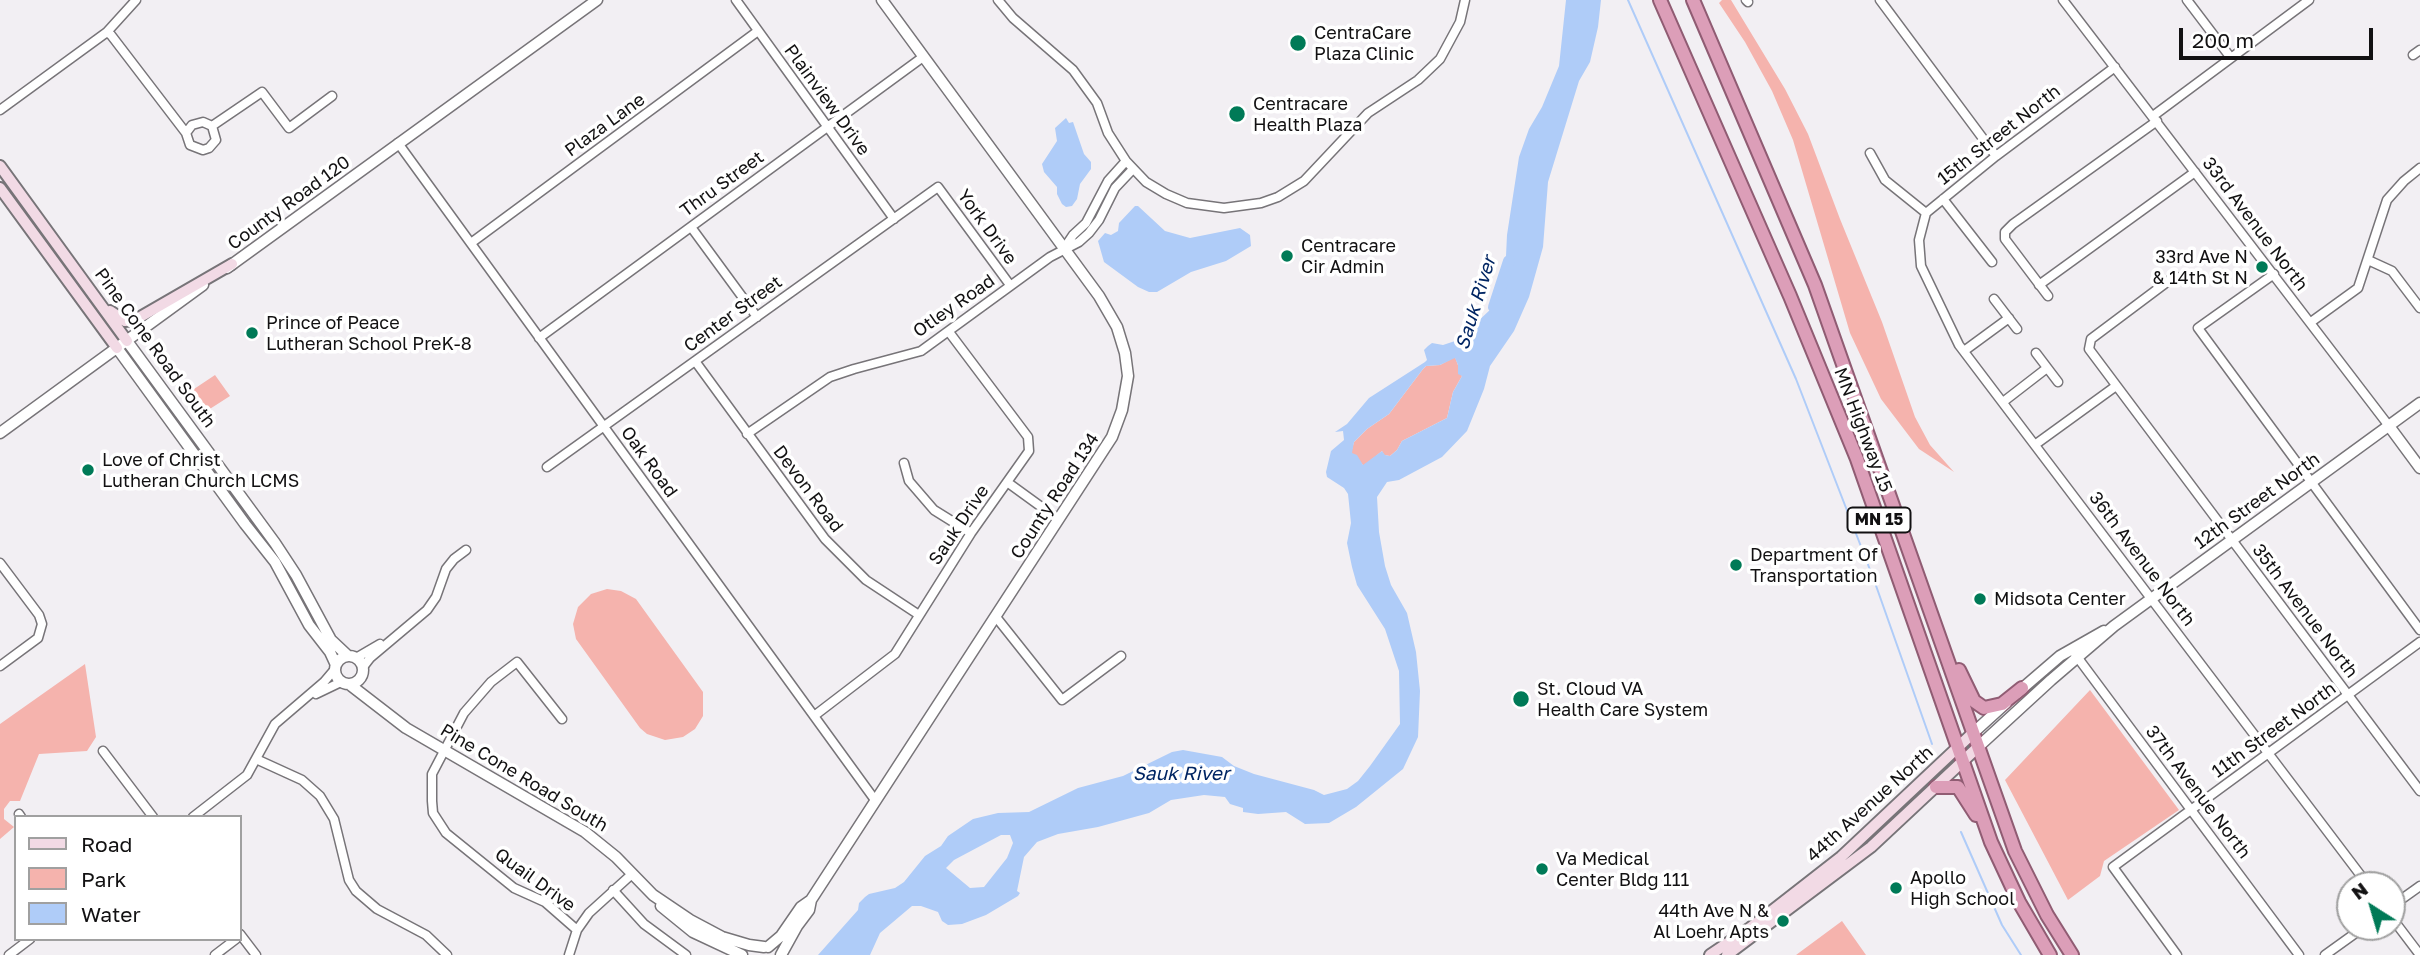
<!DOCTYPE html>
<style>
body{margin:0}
#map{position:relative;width:2420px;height:955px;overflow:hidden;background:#f2eff3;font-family:"Golos Text",sans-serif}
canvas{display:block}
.legend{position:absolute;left:14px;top:815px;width:228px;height:126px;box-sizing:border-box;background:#fff;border:2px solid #a0a0a0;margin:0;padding:9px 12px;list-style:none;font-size:21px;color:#121112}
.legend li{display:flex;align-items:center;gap:14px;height:35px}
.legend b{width:35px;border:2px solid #a0a0a0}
.north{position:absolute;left:2336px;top:871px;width:70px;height:70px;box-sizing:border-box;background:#fff;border:2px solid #a0a0a0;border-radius:50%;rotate:323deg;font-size:19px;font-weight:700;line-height:28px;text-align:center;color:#121112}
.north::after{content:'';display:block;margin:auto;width:24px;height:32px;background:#007a57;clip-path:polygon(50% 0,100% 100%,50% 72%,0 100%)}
.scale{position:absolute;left:2179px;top:28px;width:194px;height:32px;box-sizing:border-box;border:4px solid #121112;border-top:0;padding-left:9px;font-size:21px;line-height:24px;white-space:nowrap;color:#121112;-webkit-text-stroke:5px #fff;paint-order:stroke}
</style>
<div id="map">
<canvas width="2420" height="955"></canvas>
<ul class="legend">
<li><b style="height:9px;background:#f2dae5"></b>Road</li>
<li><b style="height:19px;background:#f5b3ad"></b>Park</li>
<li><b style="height:19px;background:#afccf8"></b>Water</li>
</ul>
<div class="north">N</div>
<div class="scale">200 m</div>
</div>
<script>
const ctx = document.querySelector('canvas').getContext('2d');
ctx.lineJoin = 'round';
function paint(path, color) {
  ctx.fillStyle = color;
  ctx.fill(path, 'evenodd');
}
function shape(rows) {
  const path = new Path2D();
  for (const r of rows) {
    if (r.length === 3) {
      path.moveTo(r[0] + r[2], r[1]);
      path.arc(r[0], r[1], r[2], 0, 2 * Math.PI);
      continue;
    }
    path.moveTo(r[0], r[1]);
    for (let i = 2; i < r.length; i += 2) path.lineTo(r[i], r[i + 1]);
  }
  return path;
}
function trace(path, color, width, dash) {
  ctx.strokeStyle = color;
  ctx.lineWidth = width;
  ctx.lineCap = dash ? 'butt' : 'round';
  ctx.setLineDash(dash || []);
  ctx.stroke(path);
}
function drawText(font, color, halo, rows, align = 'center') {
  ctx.font = font + ' "Golos Text",sans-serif';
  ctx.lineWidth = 7;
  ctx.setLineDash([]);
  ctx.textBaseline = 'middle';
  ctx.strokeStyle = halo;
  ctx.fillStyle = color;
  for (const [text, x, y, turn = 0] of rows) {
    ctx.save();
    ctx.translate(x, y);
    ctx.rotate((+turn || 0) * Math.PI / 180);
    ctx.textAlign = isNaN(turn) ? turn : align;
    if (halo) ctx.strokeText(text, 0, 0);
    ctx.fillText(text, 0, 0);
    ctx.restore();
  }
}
const green = shape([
 [1722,0,1731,0,1785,89,1808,134,1840,219,1882,322,1915,417,1930,445,1954,472,1919,449,1881,399,1850,333,1793,140,1772,91,1745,42,1719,3],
 [1455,357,1462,376,1453,392,1447,418,1402,441,1397,450,1390,456,1384,455,1382,451,1364,466,1351,453,1354,442,1367,429,1389,414,1423,369,1426,366,1440,365],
 [215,375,230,396,202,414,188,393],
 [607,589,621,591,636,599,703,692,703,716,695,729,683,737,665,740,647,734,640,728,576,639,573,624,578,607,591,594],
 [85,664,96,737,87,751,39,754,20,801,10,801,4,809,4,819,14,827,0,839,0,724],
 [2090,690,2179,810,2104,861,2100,876,2068,900,2005,780],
 [1842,921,1866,955,1796,955]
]);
const water = shape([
 [1566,0,1601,0,1598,27,1590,62,1579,81,1548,182,1543,247,1529,297,1514,331,1490,366,1484,389,1467,431,1442,457,1399,480,1387,482,1377,497,1379,532,1385,566,1391,585,1407,613,1416,652,1420,691,1418,737,1403,769,1356,807,1329,823,1305,824,1286,812,1258,814,1243,812,1243,808,1230,804,1225,797,1204,795,1171,800,1149,813,1098,827,1058,834,1037,842,1024,857,1017,891,1020,893,1018,896,986,915,962,924,948,925,942,921,938,912,921,906,912,906,880,933,870,955,818,955,858,910,859,903,865,897,869,894,895,888,904,882,925,856,941,846,948,836,973,819,998,813,1029,812,1078,788,1123,776,1172,752,1183,750,1222,757,1234,766,1254,774,1314,790,1324,795,1347,789,1358,781,1370,766,1400,724,1399,671,1385,629,1357,585,1352,567,1347,543,1351,523,1348,494,1344,488,1327,477,1326,472,1331,451,1344,440,1343,431,1335,432,1347,424,1369,398,1425,362,1427,360,1424,350,1428,346,1432,343,1443,345,1458,340,1492,308,1505,277,1507,235,1519,157,1529,129,1542,107,1559,66],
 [1455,358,1458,365,1458,374,1462,376,1453,392,1447,418,1402,441,1397,450,1390,456,1385,455,1382,451,1363,465,1357,455,1352,453,1354,442,1367,429,1389,414,1423,369,1426,366,1440,365],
 [1001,835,1010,835,1013,843,1007,858,984,887,970,888,946,868,954,860],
 [1066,118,1069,123,1073,122,1084,154,1091,162,1091,169,1080,184,1077,199,1072,206,1066,207,1062,204,1057,194,1057,187,1044,172,1042,164,1057,141,1055,128],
 [1135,206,1138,206,1165,231,1190,238,1240,228,1250,235,1251,246,1226,261,1191,272,1157,292,1149,292,1138,287,1104,262,1098,241,1105,233,1111,235,1118,231,1119,223]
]);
const stream = shape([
 [1628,0,1796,379,1874,580,1932,744],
 [1961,832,2002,925,2021,955]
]);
const river = shape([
 [1494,307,1509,261]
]);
const minor = shape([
 [736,0,894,219],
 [998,0,1013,18,1073,70,1097,103,1108,133,1126,161,1146,182,1166,194,1187,203,1224,208,1261,203,1278,197,1304,181,1368,113,1418,80,1440,59,1460,22,1465,0],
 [1746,0,1748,2],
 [1880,0,1996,156],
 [2063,0,2389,426],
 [2187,0,2231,58],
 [107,32,111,35,186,133,190,145,203,150,209,148,216,140,212,126,203,122,192,125,186,133],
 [2413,55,2420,50],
 [2115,67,1996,156,1926,213,1919,240,1921,266,1959,345,2368,885],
 [0,110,107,32,136,0],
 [2153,116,2309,0],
 [212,126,262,92,289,128,332,96],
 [398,143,875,800],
 [1870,153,1885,180,1926,213],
 [1943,199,1992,262],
 [691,227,757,317],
 [471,243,758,31],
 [1065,247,1073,235,1086,223,1108,181,1126,161],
 [2368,260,2392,271,2420,308],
 [2274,274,2198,328,2420,630],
 [2175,276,2091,339,2089,349,2420,791],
 [2039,285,2195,172],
 [2048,296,2005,239,2005,232,2013,224,2157,121],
 [1994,299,2017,329],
 [2311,322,2358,288,2387,200,2404,181,2420,168],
 [539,338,923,57],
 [1964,351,2009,318],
 [2036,353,2058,382],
 [695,361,825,539,866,580,919,615],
 [2003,402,2047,368],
 [747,434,830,377,854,369,921,351,1050,257,1079,242,1089,233,1099,220,1115,188,1133,169],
 [2036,444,2116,386],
 [904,463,909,481,934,510,971,533],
 [547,467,938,187,1010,285],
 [1007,482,1058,519],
 [0,563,39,615,42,624,38,638,0,666],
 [996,617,1062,700,1121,656],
 [2075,654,2299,955],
 [356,658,380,644],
 [363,667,370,658,427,610,436,597,446,569,454,559,466,550],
 [316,694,341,682],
 [814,716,895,654,971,533,1029,451,1028,437,949,332],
 [562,719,517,662,491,682,464,713,432,774,432,801,433,813,446,833,514,888,545,902,577,930],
 [103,751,153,817],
 [256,759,302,780,320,796,334,819,349,880,356,891,377,909,426,935,447,955],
 [19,814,21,817],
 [193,817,247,775,275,724,324,682,335,669],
 [613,890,644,924,686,955],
 [2392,906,2420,886],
 [2392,918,2420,955],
 [240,934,256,955],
 [9,955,30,939],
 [215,955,236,939],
 [569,955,577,930,589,913,632,874],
 [2177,955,2113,867,2420,642],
 [2325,955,2364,927]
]);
const tertiary = shape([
 [227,268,597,0],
 [127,341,275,543,296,575,331,640,348,656],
 [117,348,245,524,275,562,309,625,330,652,336,665],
 [2389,426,2420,468],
 [0,433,203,285],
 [349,670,14],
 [349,684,406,728,585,832,616,857,653,895,690,920,722,937,749,945,764,947],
 [2017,693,2060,656,2104,631],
 [1973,733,2006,703],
 [1978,747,2051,680,2114,626,2420,403],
 [661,906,693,932,742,955],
 [768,947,781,936,801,907,811,900,1112,437,1122,410,1128,376,1125,353,1117,327,1099,296,882,0],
 [781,955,797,926,809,910,811,900]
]);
const secondary = shape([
 [0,166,127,341],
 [0,188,117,348],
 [110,311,125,321,135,320,232,264],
 [1710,955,1750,928,1841,857,1973,733],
 [1727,955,1871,847,1978,747]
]);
const trunk = shape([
 [1660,0,1790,296,1857,459,1991,842,2019,902,2050,955],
 [1693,0,1815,285,2015,851,2047,915,2072,955],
 [1959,670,1974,701,1984,708,2002,704,2022,688],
 [1936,787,1958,787,1976,815]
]);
const markers = [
 [1298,43,9,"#007a57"],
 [1237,114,9,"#007a57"],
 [1287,256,7,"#007a57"],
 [2262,267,7,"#007a57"],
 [252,333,7,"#007a57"],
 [88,470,7,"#007a57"],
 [1736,565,7,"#007a57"],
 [1980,599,7,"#007a57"],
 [1521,699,9,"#007a57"],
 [1542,869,7,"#007a57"],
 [1896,888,7,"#007a57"],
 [1783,921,7,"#007a57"]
];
const shields = [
 [1879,520,63]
];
const shieldNames = [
 ["MN 15",1879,520]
];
const poiNames = [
 ["CentraCare",1314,33],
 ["Plaza Clinic",1314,54],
 ["Centracare",1253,104],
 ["Health Plaza",1253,125],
 ["Centracare",1301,246],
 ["Cir Admin",1301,267],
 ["33rd Ave N",2248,257,"right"],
 ["& 14th St N",2248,278,"right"],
 ["Prince of Peace",266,323],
 ["Lutheran School PreK-8",266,344],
 ["Love of Christ",102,460],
 ["Lutheran Church LCMS",102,481],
 ["Department Of",1750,555],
 ["Transportation",1750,576],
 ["Midsota Center",1994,599],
 ["St. Cloud VA",1537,689],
 ["Health Care System",1537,710],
 ["Va Medical",1556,859],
 ["Center Bldg 111",1556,880],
 ["Apollo",1910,878],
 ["High School",1910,899],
 ["44th Ave N &",1769,911,"right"],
 ["Al Loehr Apts",1769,932,"right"]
];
const streetNames = [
 ["Plainview Drive",827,100,54],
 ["Plaza Lane",605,125,-36],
 ["15th Street North",1999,135,-38],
 ["Thru Street",722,184,-36],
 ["County Road 120",289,203,-36],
 ["33rd Avenue North",2255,224,53],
 ["York Drive",987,227,54],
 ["Otley Road",954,306,-35],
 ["Center Street",733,314,-36],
 ["Pine Cone Road South",155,348,54],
 ["MN Highway 15",1863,430,69],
 ["Oak Road",649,462,54],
 ["Devon Road",808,489,53],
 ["County Road 134",1055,496,-57],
 ["12th Street North",2257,501,-36],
 ["Sauk Drive",959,525,-56],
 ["36th Avenue North",2142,559,53],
 ["35th Avenue North",2305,611,53],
 ["11th Street North",2274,730,-36],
 ["Pine Cone Road South",524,778,31],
 ["37th Avenue North",2198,792,53],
 ["44th Avenue North",1870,804,-42],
 ["Quail Drive",535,880,36]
];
const waterNames = [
 ["Sauk River",1476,303,-73],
 ["Sauk River",1181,774]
];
paint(green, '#f5b3ad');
paint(water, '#afccf8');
trace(stream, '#afccf8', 2);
trace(river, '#afccf8', 12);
trace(minor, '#777478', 11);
trace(tertiary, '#777478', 13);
trace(secondary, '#777478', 14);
trace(trunk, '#905c73', 16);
trace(minor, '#fff', 8);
trace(tertiary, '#fff', 10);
trace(secondary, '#f2dae5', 10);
trace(trunk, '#dc9eb8', 12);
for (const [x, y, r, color] of markers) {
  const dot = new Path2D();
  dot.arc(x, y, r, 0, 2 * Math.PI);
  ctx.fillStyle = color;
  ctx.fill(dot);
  trace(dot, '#fff', 2.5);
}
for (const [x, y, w] of shields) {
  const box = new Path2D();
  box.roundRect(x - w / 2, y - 12.5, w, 25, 5);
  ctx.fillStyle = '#fff';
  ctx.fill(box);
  trace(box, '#121112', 2);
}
drawText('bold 16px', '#121112', null, shieldNames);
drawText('18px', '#121112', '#fff', poiNames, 'left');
drawText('18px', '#121112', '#fff', streetNames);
drawText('italic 19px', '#002563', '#fff', waterNames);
</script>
